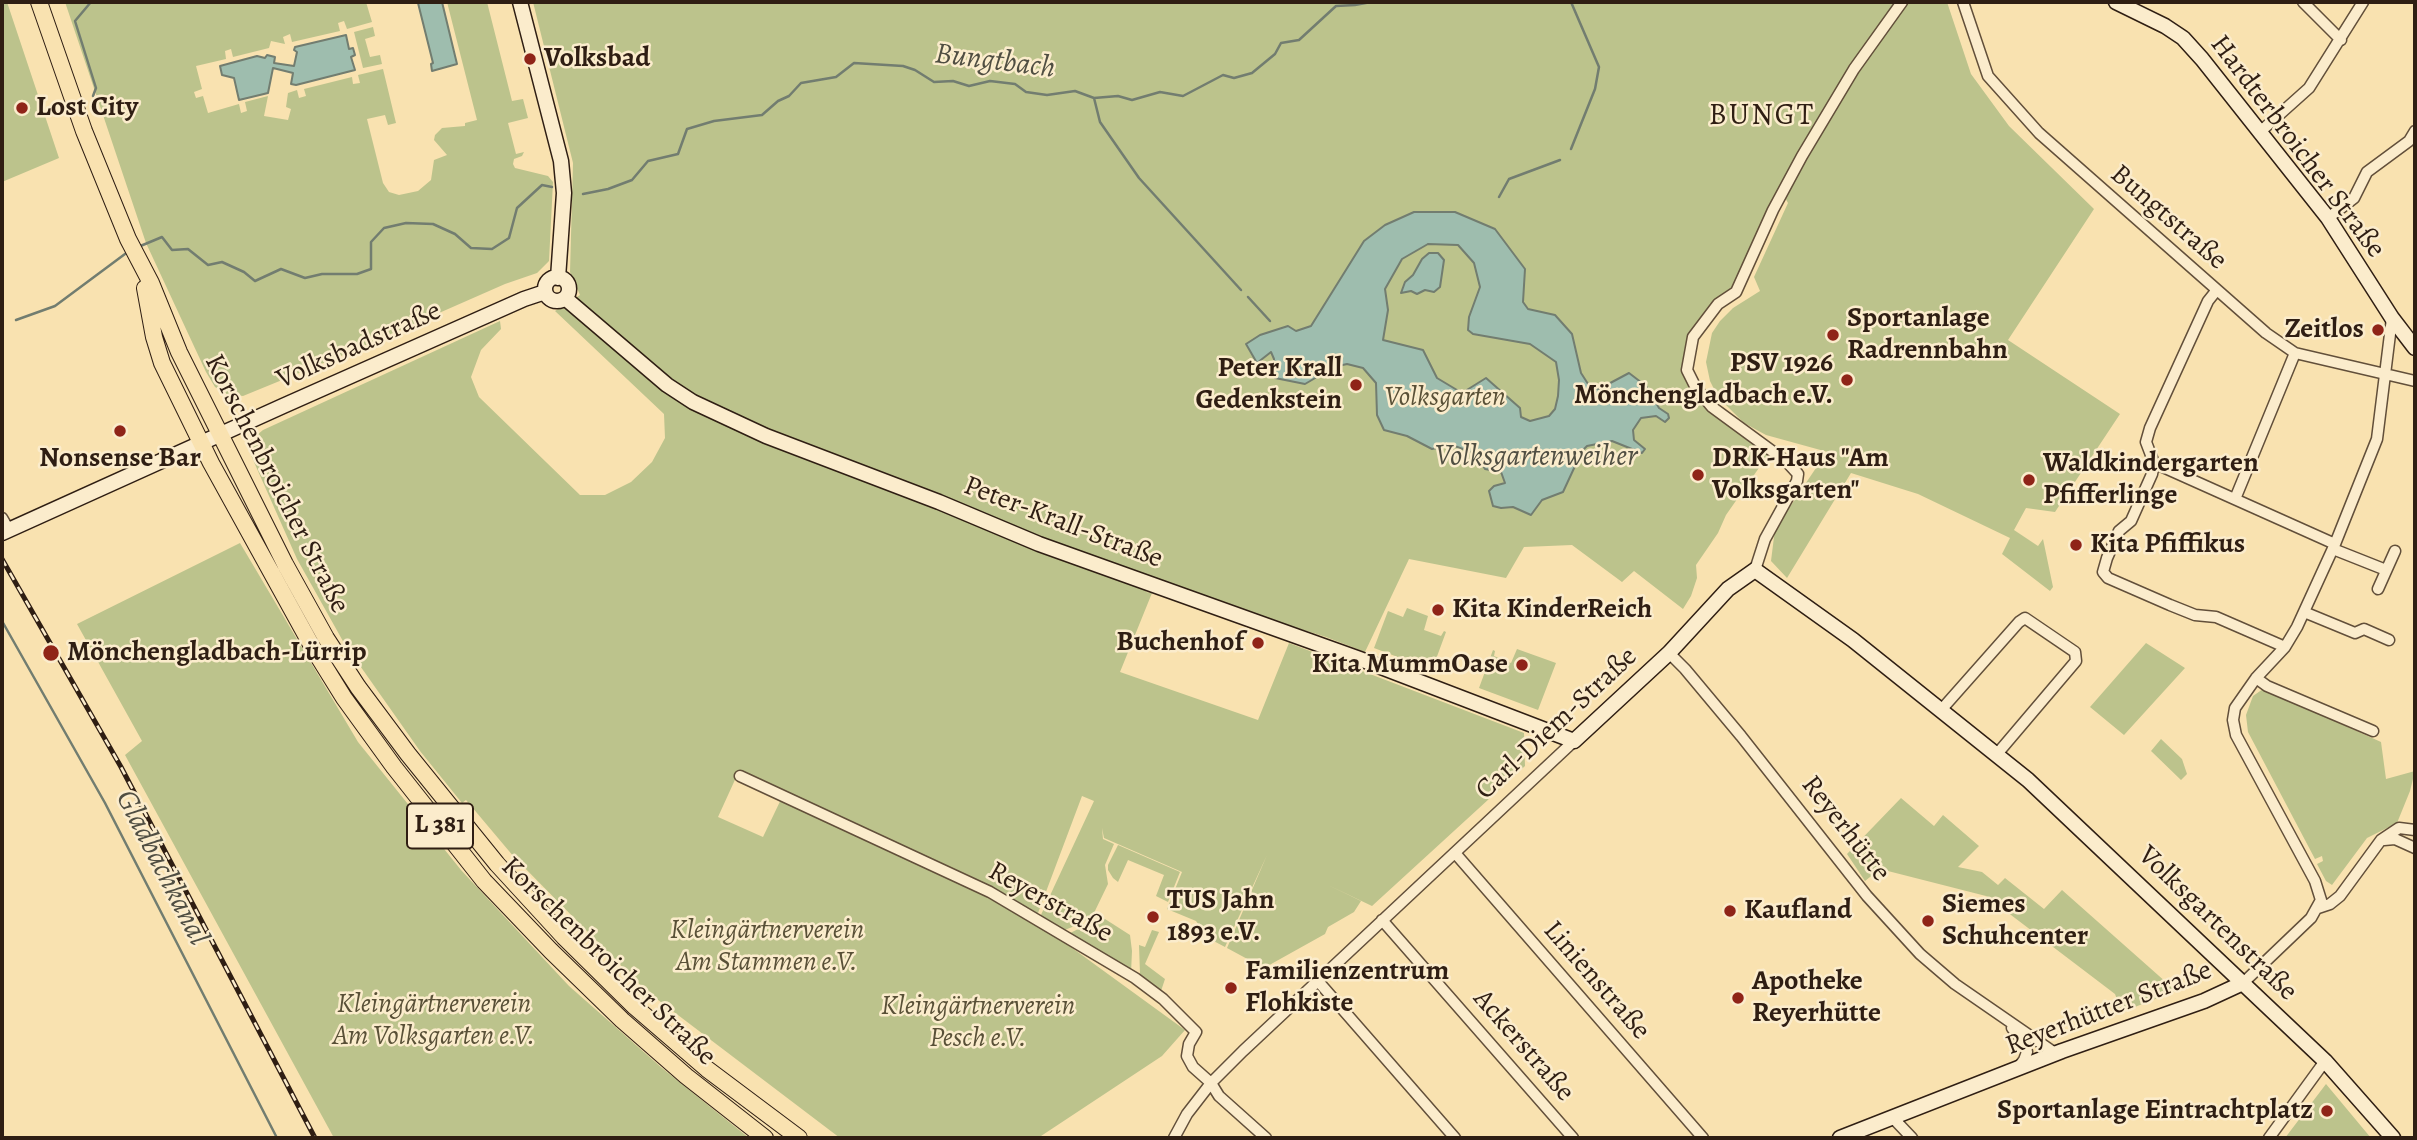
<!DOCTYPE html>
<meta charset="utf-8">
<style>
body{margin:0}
#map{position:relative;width:2417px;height:1140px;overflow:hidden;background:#f9e2b0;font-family:Alegreya,serif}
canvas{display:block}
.frame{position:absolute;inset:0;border:4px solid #2f1e13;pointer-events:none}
</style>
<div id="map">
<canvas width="2417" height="1140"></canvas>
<div class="frame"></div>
</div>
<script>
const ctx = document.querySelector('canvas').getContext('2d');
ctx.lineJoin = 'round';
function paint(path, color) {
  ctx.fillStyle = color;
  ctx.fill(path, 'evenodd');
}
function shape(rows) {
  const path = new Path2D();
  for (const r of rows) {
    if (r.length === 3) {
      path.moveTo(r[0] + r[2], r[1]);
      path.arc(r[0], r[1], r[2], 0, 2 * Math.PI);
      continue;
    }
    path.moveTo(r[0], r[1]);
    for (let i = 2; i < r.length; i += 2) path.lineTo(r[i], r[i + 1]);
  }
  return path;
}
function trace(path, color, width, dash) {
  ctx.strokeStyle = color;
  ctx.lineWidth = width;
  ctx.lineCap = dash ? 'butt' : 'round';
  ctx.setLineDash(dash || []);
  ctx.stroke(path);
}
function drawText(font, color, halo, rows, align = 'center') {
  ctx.font = font + ' Alegreya,serif';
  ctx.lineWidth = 5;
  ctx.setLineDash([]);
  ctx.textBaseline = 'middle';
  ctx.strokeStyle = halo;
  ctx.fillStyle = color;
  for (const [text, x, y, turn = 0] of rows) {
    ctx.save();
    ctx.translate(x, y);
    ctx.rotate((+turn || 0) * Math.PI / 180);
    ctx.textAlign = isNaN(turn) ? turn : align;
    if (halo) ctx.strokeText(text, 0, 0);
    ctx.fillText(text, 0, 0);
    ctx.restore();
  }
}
const green = shape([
 [2,2,7,2,59,158,2,182],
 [65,2,366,2,372,22,347,29,344,21,338,23,340,31,292,42,290,34,283,37,285,44,271,41,269,48,233,57,231,49,225,51,226,59,196,66,202,89,194,92,196,98,203,96,208,113,239,104,241,113,247,111,245,102,268,96,264,116,288,120,291,109,286,107,288,93,297,90,299,98,306,96,304,89,352,77,353,84,360,83,358,75,383,69,396,123,388,125,385,115,367,119,383,183,389,192,399,195,418,191,431,180,434,160,447,155,434,140,435,135,442,128,465,126,465,123,477,120,447,2,487,2,512,101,523,99,528,118,508,123,516,154,524,152,522,156,514,159,513,164,515,168,548,176,553,182,549,261,537,273,505,284,348,353,243,396,227,394,215,387,206,372,146,243],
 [533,2,1947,2,1971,74,2009,126,2094,209,2008,340,2120,414,2055,512,2026,508,2014,530,2038,546,2043,539,2053,587,2050,591,2002,554,2010,538,1918,494,1851,473,1787,578,1771,561,1775,529,1818,465,1835,454,1766,435,1744,423,1718,397,1710,381,1706,362,1712,333,1720,321,1733,308,1760,291,1754,277,1788,203,1783,194,1736,292,1705,319,1687,369,1719,419,1768,455,1726,515,1718,533,1696,565,1697,578,1691,596,1683,609,1634,571,1622,582,1572,545,1524,547,1506,578,1409,559,1365,652,1326,637,1151,583,1146,592,1152,593,1120,672,1258,720,1289,643,1524,733,1525,766,1372,906,1326,884,1361,901,1354,912,1328,927,1325,934,1264,968,1227,948,1267,855,1225,947,1208,938,1196,921,1167,909,1182,872,1104,838,1102,828,1103,839,1114,844,1105,865,1108,884,1093,915,1080,924,1062,931,1040,917,1094,801,1082,796,1035,921,1185,1030,1162,1056,1038,1138,840,1138,645,990,514,857,466,800,462,803,420,751,344,643,297,559,246,444,263,430,500,321,501,329,481,350,471,377,479,397,580,495,605,495,631,482,652,462,665,438,664,414,555,311,580,295,570,272,573,163],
 [739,771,785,791,763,837,718,817],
 [373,27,375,36,365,39,370,57,380,55,382,64,363,68,354,32],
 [240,543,358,742,461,870,569,986,662,1068,749,1138,334,1138,125,755,142,741,77,624],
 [1407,608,1428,616,1424,630,1441,636,1444,631,1446,632,1432,670,1374,648,1388,611,1403,617],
 [2146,643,2185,668,2124,735,2090,707],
 [1517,649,1556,663,1538,710,1479,688,1493,650,1495,651,1494,656,1511,663],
 [2263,689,2381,742,2386,779,2415,771,2410,791,2397,823,2367,838,2332,885,2326,881,2317,864,2323,861,2322,856,2315,859,2248,732,2246,715,2253,696],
 [2161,739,2182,759,2187,774,2181,780,2151,751],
 [1901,798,1934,826,1943,815,1979,846,1958,867,1982,872,1998,885,2005,878,2044,909,2062,890,2176,991,2122,1012,2115,994,1986,896,1880,869,1865,881,1847,854],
 [1118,845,1180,872,1168,902,1156,896,1164,875,1128,860,1118,882,1113,878,1108,870,1108,865],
 [1101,918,1105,919,1130,935,1132,951,1131,973,1068,934],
 [1152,930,1159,932,1145,964,1165,979,1161,991,1140,977,1140,974,1139,945,1145,947],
 [2326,1084,2371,1138,2285,1138]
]);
const water = shape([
 [415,2,442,2,457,64,432,71,431,64,433,63,418,3,415,2],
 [346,35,349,49,353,48,355,55,351,57,355,70,296,85,291,84,293,73,273,68,268,93,239,100,234,78,222,75,220,66,257,56,265,58,267,55,275,57,274,63,294,66,297,52,294,50,295,47,346,35],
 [1414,212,1455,212,1495,229,1525,269,1523,302,1528,309,1555,315,1572,334,1581,373,1590,387,1599,389,1629,373,1646,386,1659,408,1668,414,1669,418,1665,422,1656,416,1641,418,1633,430,1634,440,1645,449,1642,453,1612,441,1587,446,1582,451,1563,492,1542,500,1531,515,1513,507,1501,508,1493,506,1489,491,1494,486,1505,483,1501,472,1485,469,1476,454,1452,445,1432,449,1407,436,1384,430,1377,415,1376,383,1363,368,1347,364,1334,367,1305,384,1275,378,1274,359,1271,352,1257,363,1246,344,1260,335,1288,326,1296,331,1311,326,1364,241,1385,225,1414,212],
 [1428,244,1458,245,1474,263,1480,287,1469,317,1468,330,1473,334,1530,344,1556,362,1559,380,1558,396,1555,409,1549,416,1530,421,1521,417,1520,408,1486,378,1462,393,1437,378,1423,350,1383,340,1388,310,1385,289,1402,259,1428,244],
 [1429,253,1438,253,1444,260,1440,287,1434,292,1425,290,1417,294,1411,291,1401,293,1405,282,1413,275,1422,259,1429,253]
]);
const stream = shape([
 [91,2,75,21,96,88,93,96],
 [1094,98,1100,122,1139,178,1241,290],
 [1571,149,1595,89,1599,67,1571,2],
 [583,194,608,189,632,180,648,161,678,154,687,129,714,121,762,115,778,101,789,96,801,83,836,77,854,63,903,66,915,70,934,82,953,81,969,86,990,81,1015,84,1026,92,1047,95,1075,91,1094,98,1118,96,1132,100,1160,92,1183,96,1223,75,1234,78,1252,73,1275,54,1281,43,1299,40,1336,6,1355,5,1371,2],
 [1499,197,1509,179,1560,160],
 [138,247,162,237,172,250,188,249,208,265,222,262,244,272,255,281,281,269,305,278,322,274,357,274,371,269,371,242,384,228,406,223,433,224,455,234,471,248,492,249,509,238,517,208,542,185,552,187],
 [1248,297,1270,321],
 [16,320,55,306,129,251],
 [2,621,105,803,277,1138]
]);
const street = shape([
 [1963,2,1988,76,2039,133,2266,333,2295,353,2415,381],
 [2303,2,2341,40],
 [2261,131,2309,88,2363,2],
 [2328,218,2354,198,2367,172,2409,141,2415,131],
 [2216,291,2208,301,2150,428,2146,442,2154,463,2152,474,2131,521,2119,531,2107,558,2103,572,2108,578,2170,605,2195,615,2216,617,2285,647],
 [2154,463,2335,544],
 [2235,499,2295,353],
 [2,518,9,530],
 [2333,549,2386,570],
 [1755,570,1765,539,1797,481,1798,474,1787,462,1712,407,1696,388,1687,370,1693,337,1718,304,1736,292,1773,210,1802,156,1854,69,1902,2],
 [2378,589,2395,551],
 [2304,612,2355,633,2364,629,2389,640],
 [1669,653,1685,669,1741,736,1867,896,1920,954,1955,984,2055,1053],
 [2256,678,2267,686,2373,731],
 [1942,709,2019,622,2025,618,2075,652,2076,661,1997,754],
 [740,776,990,892,1135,978,1163,999,1196,1032,1189,1044,1187,1056,1193,1067,1211,1083,1219,1096,1266,1138],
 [2384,840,2395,839,2415,848],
 [1455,853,1703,1138],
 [2318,908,2330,904,2340,896,2381,840,2399,828,2415,830],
 [1382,920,1573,1138],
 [1317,980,1455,1138],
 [2243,983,2311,918,2321,900,2315,881,2236,735,2233,720,2235,708,2256,678,2285,647,2297,627,2335,544,2377,439,2392,318],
 [2012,1028,2025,1043,2027,1052,2024,1060,2017,1069],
 [1893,1118,1912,1138],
 [1174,1138,1187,1114,1211,1083,1243,1051,1574,741],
 [2269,1138,2325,1061]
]);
const secondary = shape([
 [520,2,561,161,564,193,558,278],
 [2116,2,2165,26,2183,38,2202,59,2328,218,2392,318,2415,348],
 [557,289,12],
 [565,298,667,385,693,402,766,436,939,502,1039,544,1360,659,1574,741,1669,653,1728,589,1755,570,1853,640,2028,780,2325,1061,2393,1138],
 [2,533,283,406,524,299,545,292],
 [1840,1138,2062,1051,2204,1001,2243,983]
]);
const primary = shape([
 [39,2,84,131,128,239,151,283,179,352,285,564,326,638,358,687,408,754,497,864,564,937,635,1007,707,1069,799,1138],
 [145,288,154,337,162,363,211,463,313,648,344,698,394,767,484,881,551,951,622,1020,686,1076,765,1138]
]);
const rail = shape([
 [2,559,121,767,315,1138]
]);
const markers = [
 [530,59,7,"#8f2418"],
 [22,108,7,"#8f2418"],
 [2378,330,7,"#8f2418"],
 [1833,335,7,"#8f2418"],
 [1847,380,7,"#8f2418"],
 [1356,385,7,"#8f2418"],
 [120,431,7,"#8f2418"],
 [1698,475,7,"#8f2418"],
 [2029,480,7,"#8f2418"],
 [2076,545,7,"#8f2418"],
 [1438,610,7,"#8f2418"],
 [1258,643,7,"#8f2418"],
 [51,653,9,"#8f2418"],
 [1522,665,7,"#8f2418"],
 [1730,911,7,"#8f2418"],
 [1153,917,7,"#8f2418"],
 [1928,921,7,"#8f2418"],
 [1231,988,7,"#8f2418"],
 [1738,998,7,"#8f2418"],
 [2327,1111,7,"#8f2418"]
];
const shields = [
 [440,826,66]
];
const shieldNames = [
 ["L 381",440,826]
];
const poiNames = [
 ["Volksbad",544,59],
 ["Lost City",36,108],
 ["Sportanlage",1847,319],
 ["Radrennbahn",1847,351],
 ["Zeitlos",2364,330,"right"],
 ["PSV 1926",1833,364,"right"],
 ["Mönchengladbach e.V.",1833,396,"right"],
 ["Peter Krall",1342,369,"right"],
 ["Gedenkstein",1342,401,"right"],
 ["Nonsense Bar",120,459,"center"],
 ["DRK-Haus \"Am",1712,459],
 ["Volksgarten\"",1712,491],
 ["Waldkindergarten",2043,464],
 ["Pfifferlinge",2043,496],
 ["Kita Pfiffikus",2090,545],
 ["Kita KinderReich",1452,610],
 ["Buchenhof",1244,643,"right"],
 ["Mönchengladbach-Lürrip",67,653],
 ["Kita MummOase",1508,665,"right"],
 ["TUS Jahn",1167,901],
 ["1893 e.V.",1167,933],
 ["Siemes",1942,905],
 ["Schuhcenter",1942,937],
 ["Kaufland",1744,911],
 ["Familienzentrum",1245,972],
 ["Flohkiste",1245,1004],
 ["Apotheke",1752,982],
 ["Reyerhütte",1752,1014],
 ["Sportanlage Eintrachtplatz",2313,1111,"right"]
];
const streetNames = [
 ["Hardterbroicher Straße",2297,147,53],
 ["Bungtstraße",2168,218,41],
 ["Volksbadstraße",359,346,-24],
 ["Korschenbroicher Straße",276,484,63],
 ["Peter-Krall-Straße",1063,523,21],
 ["Carl-Diem-Straße",1557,724,-43],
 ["Reyerhütte",1845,829,52],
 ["Reyerstraße",1050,903,29],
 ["Volksgartenstraße",2217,924,44],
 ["Korschenbroicher Straße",608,962,44],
 ["Linienstraße",1596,981,49],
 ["Reyerhütter Straße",2109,1009,-21],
 ["Ackerstraße",1523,1046,49]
];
const parkNames = [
 ["Volksgarten",1445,398],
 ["Kleingärtnerverein",767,931],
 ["Am Stammen e.V.",767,963],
 ["Kleingärtnerverein",434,1005],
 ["Am Volksgarten e.V.",434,1037],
 ["Kleingärtnerverein",978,1007],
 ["Pesch e.V.",978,1039]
];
const waterNames = [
 ["Bungtbach",995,62,7],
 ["Volksgartenweiher",1536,458],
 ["Gladbachkanal",161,868,63]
];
const neighbourhoodNames = [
 ["BUNGT",1762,117]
];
paint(green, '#bcc38c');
paint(water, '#9ebdae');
trace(water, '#727d70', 2);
trace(stream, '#727d70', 2.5);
trace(street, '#624f3a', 13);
trace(secondary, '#2f1e13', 17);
trace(primary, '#2f1e13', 18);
trace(street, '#fbeccc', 10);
trace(secondary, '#fbeccc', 14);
trace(primary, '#f9e2b0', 16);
trace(rail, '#2f1e13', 5);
trace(rail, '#fbeccc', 2.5, [8]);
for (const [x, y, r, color] of markers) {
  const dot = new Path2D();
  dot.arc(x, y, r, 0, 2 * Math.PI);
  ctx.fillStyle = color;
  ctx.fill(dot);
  trace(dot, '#fbeccc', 2.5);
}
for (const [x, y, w] of shields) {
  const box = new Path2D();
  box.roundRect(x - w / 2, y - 22.5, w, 45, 5);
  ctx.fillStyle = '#fbeccc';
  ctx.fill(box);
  trace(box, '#2f1e13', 2);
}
drawText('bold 26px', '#2f1e13', null, shieldNames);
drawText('bold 28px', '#2f1e13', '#fbeccc', poiNames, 'left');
drawText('28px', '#2f1e13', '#fbeccc', streetNames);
drawText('italic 28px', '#595037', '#fbeccc', parkNames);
drawText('italic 30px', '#504e42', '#fbeccc', waterNames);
ctx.letterSpacing = '2px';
drawText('30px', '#2f1e13', '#fbeccc', neighbourhoodNames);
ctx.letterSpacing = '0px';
</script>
